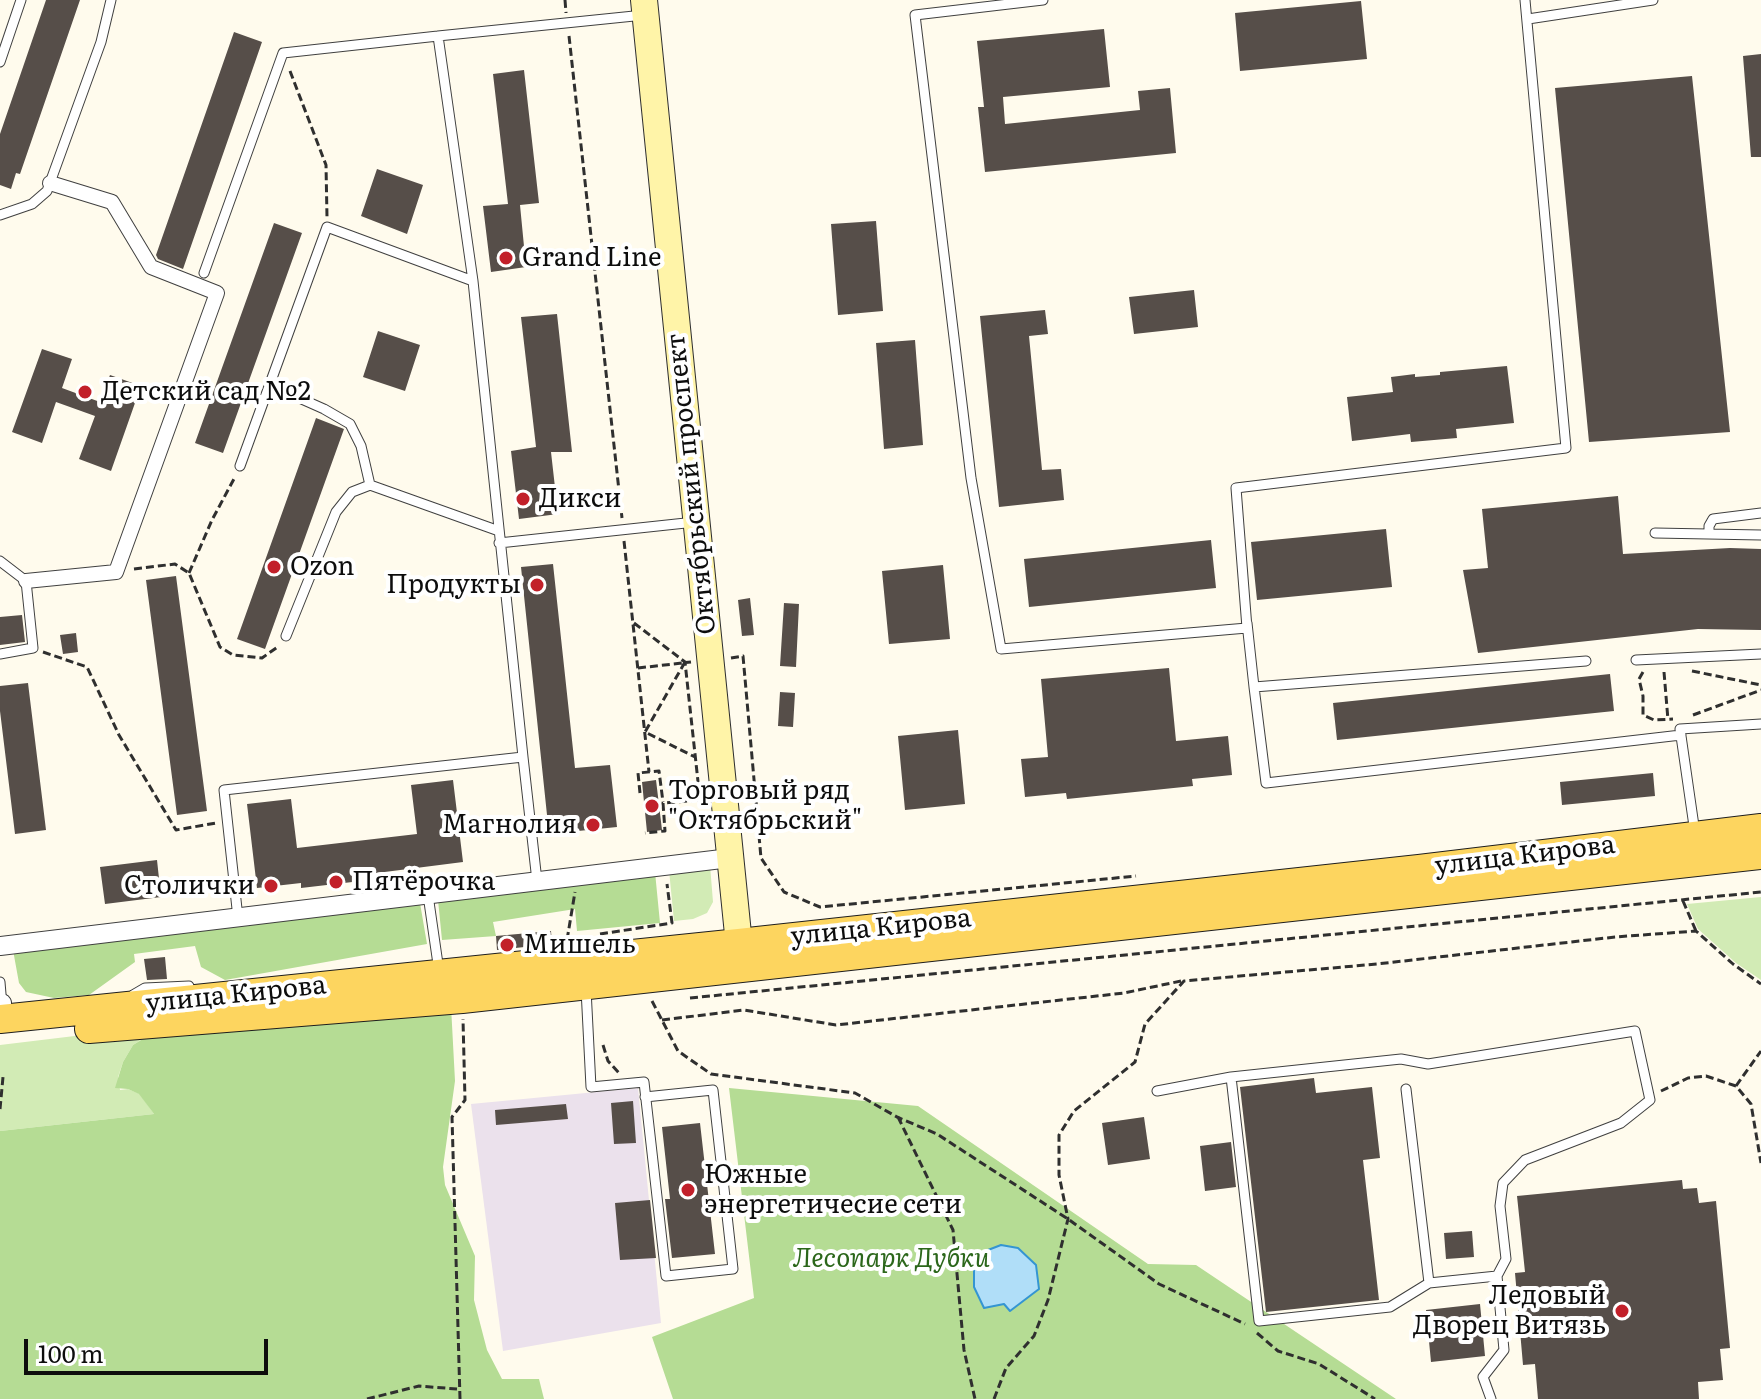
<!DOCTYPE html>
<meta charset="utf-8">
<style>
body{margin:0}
#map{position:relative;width:1761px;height:1399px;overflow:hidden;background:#fffbed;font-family:Literata,serif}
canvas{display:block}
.scale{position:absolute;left:24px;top:1339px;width:244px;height:36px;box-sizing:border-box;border:4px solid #0d0d0d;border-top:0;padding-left:10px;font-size:24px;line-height:28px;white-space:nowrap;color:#0d0d0d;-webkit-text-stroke:6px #fff;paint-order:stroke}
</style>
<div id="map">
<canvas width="1761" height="1399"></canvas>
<div class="scale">100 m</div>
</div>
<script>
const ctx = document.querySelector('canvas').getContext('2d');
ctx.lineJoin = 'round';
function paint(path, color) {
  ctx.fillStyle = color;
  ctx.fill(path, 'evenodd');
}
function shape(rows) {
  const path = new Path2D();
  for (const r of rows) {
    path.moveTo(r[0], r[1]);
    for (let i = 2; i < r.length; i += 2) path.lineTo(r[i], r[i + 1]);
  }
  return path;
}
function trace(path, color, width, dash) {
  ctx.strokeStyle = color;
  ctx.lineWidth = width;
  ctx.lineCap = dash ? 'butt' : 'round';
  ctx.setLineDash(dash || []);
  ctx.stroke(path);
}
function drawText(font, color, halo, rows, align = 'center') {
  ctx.font = font + ' Literata,serif';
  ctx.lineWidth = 8;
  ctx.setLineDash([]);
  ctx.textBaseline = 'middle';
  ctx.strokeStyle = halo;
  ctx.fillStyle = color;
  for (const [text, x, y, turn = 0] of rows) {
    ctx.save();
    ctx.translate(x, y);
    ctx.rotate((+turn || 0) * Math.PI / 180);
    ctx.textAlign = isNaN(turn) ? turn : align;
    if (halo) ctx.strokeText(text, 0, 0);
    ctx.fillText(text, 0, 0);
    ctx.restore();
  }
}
const industrial = shape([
 [638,1088,661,1323,503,1351,471,1104]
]);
const green = shape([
 [710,865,713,902,707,913,693,919,674,921,669,870],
 [1761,897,1761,980,1736,963,1698,929,1687,904],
 [141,1028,146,1037,133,1045,123,1062,118,1077,120,1090,128,1089,140,1094,154,1114,0,1131,0,1045]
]);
const forest = shape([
 [655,872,660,923,577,931,575,909,493,922,496,936,442,940,438,900],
 [420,903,427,944,225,980,201,967,195,946,134,954,135,962,89,995,54,998,26,992,19,983,13,950],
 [451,1006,455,1081,443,1167,445,1185,475,1256,474,1300,487,1350,502,1379,539,1379,544,1399,0,1399,0,1131,154,1114,139,1094,128,1089,115,1088,123,1062,133,1045,146,1037],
 [729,1088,918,1106,1148,1264,1196,1265,1396,1399,673,1399,652,1337,754,1298]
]);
const water = shape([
 [1001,1245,1018,1248,1036,1265,1039,1289,1010,1311,1004,1304,984,1308,974,1287,974,1265,988,1250,1001,1245]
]);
const building = shape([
 [46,0,80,0,20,174,16,173,11,189,0,185,0,134],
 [1361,1,1367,59,1240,71,1235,13],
 [1104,29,1110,87,1003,97,1005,124,1140,110,1138,91,1170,88,1176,153,985,172,978,107,984,107,977,41],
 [234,32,262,42,183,269,158,259,156,255],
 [1761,54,1761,157,1751,157,1743,56],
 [524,70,539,203,520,205,526,267,491,272,483,206,508,204,493,74],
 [1692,76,1730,432,1589,442,1555,88],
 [377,169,423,185,407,234,361,216],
 [876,221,883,311,838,315,831,224],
 [274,223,302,233,223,453,195,443],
 [1194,290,1198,327,1134,334,1129,297],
 [1045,310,1048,334,1029,336,1042,470,1061,469,1064,500,999,507,980,316],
 [557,314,572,452,551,452,558,514,519,519,511,451,536,447,521,317],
 [378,331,420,345,405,391,363,377],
 [915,340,923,445,884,449,876,343],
 [42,349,72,359,62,388,100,402,110,375,141,386,111,471,79,459,95,416,56,402,42,443,12,432],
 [1507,366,1514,423,1456,429,1457,438,1411,442,1410,434,1352,441,1347,397,1393,392,1391,377,1415,374,1415,377,1440,375,1440,372],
 [316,418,344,429,265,649,237,639],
 [1618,496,1623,554,1730,548,1761,549,1761,630,1698,629,1478,653,1463,570,1488,568,1482,509],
 [1386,529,1392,587,1257,600,1251,542],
 [1211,540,1216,588,1029,607,1024,559],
 [553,564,575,768,610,765,617,827,549,834,521,567],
 [943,565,950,639,889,644,882,571],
 [176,576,207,811,177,815,146,580],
 [750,598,754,635,742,636,738,600],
 [784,603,799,604,796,667,780,666],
 [22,615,25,642,0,645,0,617],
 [76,633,78,652,63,654,60,635],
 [1169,668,1176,741,1228,736,1232,775,1192,779,1193,786,1067,799,1066,793,1025,797,1021,759,1048,757,1041,679],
 [1610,674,1614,711,1337,740,1333,703],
 [28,683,46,830,15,834,0,711,0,686],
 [780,692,795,693,793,727,778,726],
 [958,730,965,804,905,810,898,736],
 [1653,773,1655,796,1562,805,1560,782],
 [453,780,463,862,361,875,361,881,301,888,301,883,257,888,247,804,291,799,297,848,417,834,411,785],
 [656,780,662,830,647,832,642,782],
 [157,860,161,897,105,904,100,867],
 [551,931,552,944,497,950,496,936],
 [165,957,167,979,147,980,144,959],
 [1314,1078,1316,1093,1372,1087,1380,1158,1363,1160,1379,1300,1266,1312,1240,1087],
 [633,1101,636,1143,614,1144,611,1103],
 [566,1104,568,1119,496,1125,495,1110],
 [1144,1117,1150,1159,1108,1165,1102,1123],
 [700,1123,715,1254,672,1258,665,1199,670,1199,662,1127],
 [1231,1142,1236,1187,1205,1191,1200,1146],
 [1682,1180,1683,1189,1697,1188,1699,1203,1716,1201,1730,1348,1720,1349,1723,1380,1698,1382,1699,1399,1538,1399,1535,1364,1523,1365,1515,1273,1525,1272,1517,1196],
 [650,1200,656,1258,620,1260,615,1203],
 [1472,1231,1474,1257,1446,1259,1444,1233],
 [1480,1304,1485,1356,1431,1362,1426,1310]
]);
const path = shape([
 [565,0,566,13],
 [569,36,622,518],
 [290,71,326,165,327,217],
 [624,541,649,772],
 [134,569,175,564,189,573,220,647,233,655,262,658,279,646],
 [189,573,212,520,235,477],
 [634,623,685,662,700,800,663,803,665,831,645,833],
 [43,652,87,667,119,735,176,830,216,823],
 [731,658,743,656,761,858,784,892,820,907,1136,876],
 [685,662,645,732,695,757],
 [638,668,691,662],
 [1692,671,1761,685],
 [1643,672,1639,679,1643,696,1643,715,1654,720,1673,719],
 [1664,672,1668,720],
 [1693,715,1761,690],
 [640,793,638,773,659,771,663,802],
 [1683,901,1696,931],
 [600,934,672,923,667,884],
 [567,940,575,892],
 [690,998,1761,892],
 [652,1001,678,1051,711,1074,855,1093,897,1117,937,1134,1068,1219,1159,1284,1245,1324],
 [662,1020,744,1010,836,1025,1124,993,1181,981],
 [603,1045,608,1061,619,1073],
 [1736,1086,1761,1051],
 [1661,1091,1688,1078,1706,1076,1736,1086,1751,1104,1761,1163],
 [0,1109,3,1077],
 [898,1117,953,1230,964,1350,975,1399],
 [1257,1333,1278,1351,1319,1364,1375,1399],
 [367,1399,419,1386,457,1389],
 [460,1399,452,1117,465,1100,463,1019],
 [994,1399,1006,1368,1034,1336,1048,1300,1068,1219,1059,1175,1059,1135,1074,1111,1135,1062,1145,1024,1184,981,1377,964,1615,937,1696,931,1733,964,1761,984]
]);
const service = shape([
 [1043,0,915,15,971,478,1001,649,1247,628,1236,488,1566,448,1525,0],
 [1528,19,1653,0],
 [0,62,21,0],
 [0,215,32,204,47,191,101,42,111,0],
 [204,273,283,53,438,36],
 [270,385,324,409,350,424,361,446,370,485],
 [240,466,327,227,473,281],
 [1655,533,1761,535],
 [1709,534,1709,526,1713,519,1761,513],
 [499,543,695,522],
 [0,561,26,581,33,648,0,654],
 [1247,623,1254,687,1586,661],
 [286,636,336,512,352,492,370,485,499,531],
 [1636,660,1761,654],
 [1254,687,1266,783,1681,735],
 [523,757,473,281,438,36,644,15],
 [1695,833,1680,729,1761,724],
 [428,895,439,971],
 [238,918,224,790,523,757,537,881],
 [0,982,2,1006],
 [586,989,591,1087,644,1082,666,1276,733,1269,713,1090,645,1097],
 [133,995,145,988,189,986],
 [1231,1077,1259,1321,1390,1307,1429,1283],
 [1406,1089,1429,1283,1497,1276],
 [1157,1091,1231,1077,1401,1059,1428,1064,1635,1031,1650,1100,1621,1123,1525,1160,1503,1183,1500,1206,1506,1259,1497,1276,1504,1350,1483,1377,1491,1399]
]);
const pedestrian = shape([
 [26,581,116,572,217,293,151,267,112,202,50,183]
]);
const minor = shape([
 [0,946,730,858],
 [0,1004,2,1003]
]);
const secondary = shape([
 [644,0,741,964]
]);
const primary = shape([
 [0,1019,739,943,1419,869,1761,828],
 [89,1029,462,999,1761,855]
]);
const markers = [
 [506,258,8,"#c2202a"],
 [85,392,8,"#c2202a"],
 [523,499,8,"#c2202a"],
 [274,567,8,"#c2202a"],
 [537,585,8,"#c2202a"],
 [652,806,8,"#c2202a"],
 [593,825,8,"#c2202a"],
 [336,882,8,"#c2202a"],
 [271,886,8,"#c2202a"],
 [507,945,8,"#c2202a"],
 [688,1190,8,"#c2202a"],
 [1622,1311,8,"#c2202a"]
];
const poiNames = [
 ["Grand Line",522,258],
 ["Детский сад №2",101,392],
 ["Дикси",539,499],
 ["Ozon",290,567],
 ["Продукты",521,585,"right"],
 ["Торговый ряд",668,791],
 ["\"Октябрьский\"",668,821],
 ["Магнолия",577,825,"right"],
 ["Пятёрочка",352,882],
 ["Столички",255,886,"right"],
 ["Мишель",523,945],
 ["Южные",704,1175],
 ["энергетичесие сети",704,1205],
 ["Ледовый",1606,1296,"right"],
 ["Дворец Витязь",1606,1326,"right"]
];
const streetNames = [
 ["Октябрьский проспект",692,484,-96],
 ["улица Кирова",1525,856,-7],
 ["улица Кирова",881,928,-6],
 ["улица Кирова",236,995,-6]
];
const parkNames = [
 ["Лесопарк Дубки",891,1259]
];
paint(industrial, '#ebe1ec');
paint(green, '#d2ebb5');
paint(forest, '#b5dc94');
paint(water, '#b0def8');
trace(water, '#3495d2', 2);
paint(building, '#564e49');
trace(service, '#404040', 11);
trace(pedestrian, '#404040', 16);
trace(minor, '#404040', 20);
trace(secondary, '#2f2f2f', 28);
trace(primary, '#1e1e1e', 30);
trace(path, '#2f2f2f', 3, [8, 4]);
trace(service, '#fff', 9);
trace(pedestrian, '#fff', 14);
trace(minor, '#fff', 18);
trace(secondary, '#fff4a8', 26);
trace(primary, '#fdd55f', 28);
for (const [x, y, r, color] of markers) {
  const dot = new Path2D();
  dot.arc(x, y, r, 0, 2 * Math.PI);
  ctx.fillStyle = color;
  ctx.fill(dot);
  trace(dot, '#fff', 3);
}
drawText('26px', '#0d0d0d', '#fff', poiNames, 'left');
drawText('26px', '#0d0d0d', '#fff', streetNames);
drawText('italic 26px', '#2c671b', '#fff', parkNames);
</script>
